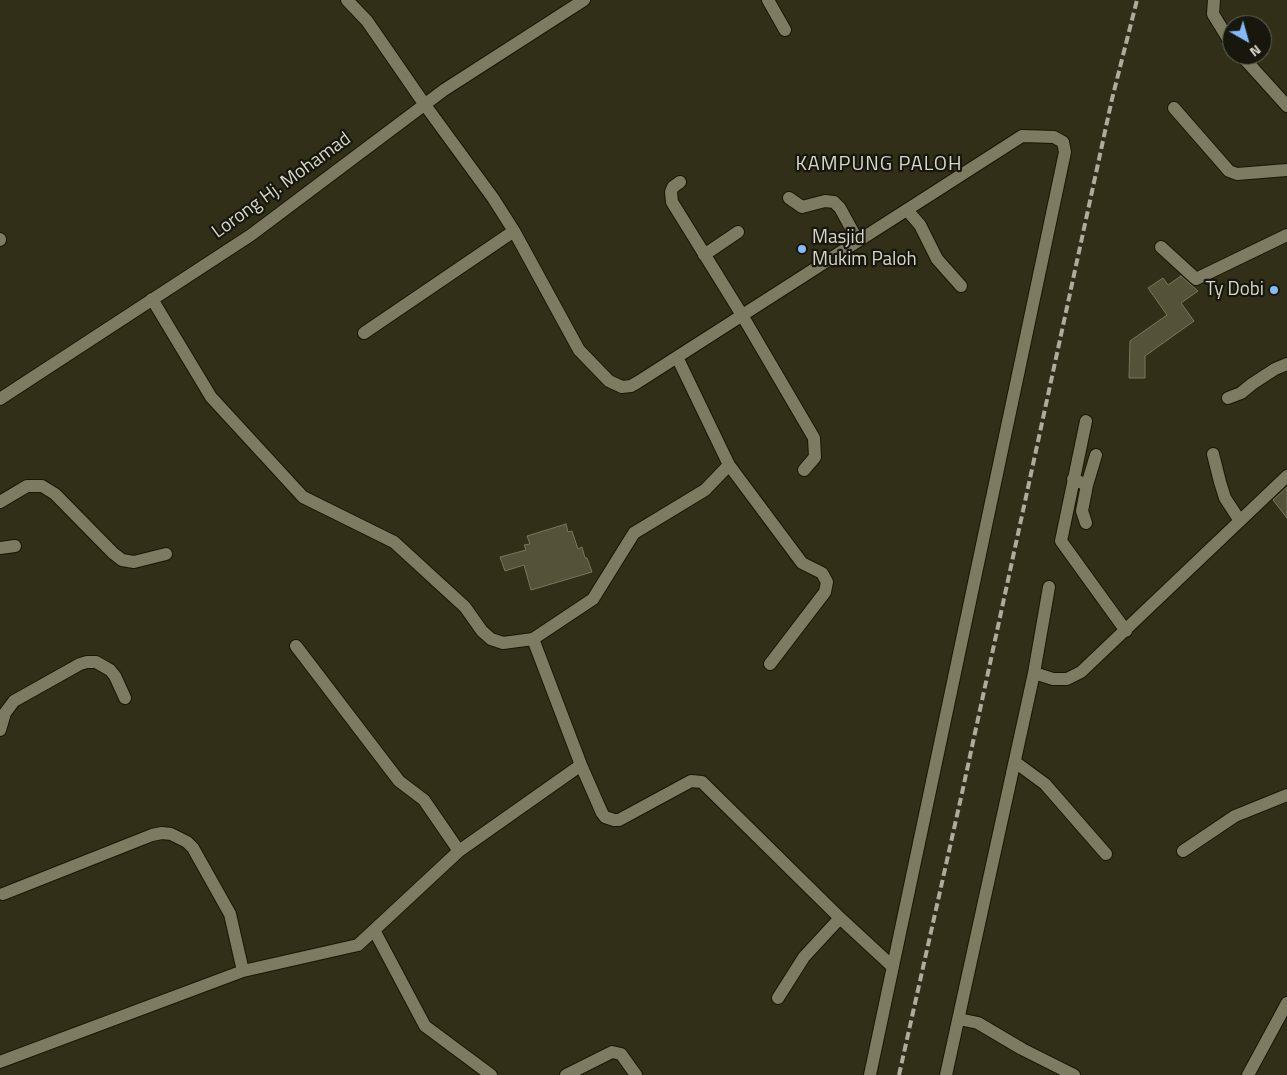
<!DOCTYPE html>
<style>
body{margin:0}
#map{position:relative;width:1287px;height:1075px;overflow:hidden;background:#312f18;font-family:"Titillium Web",sans-serif}
canvas{display:block}
.north{position:absolute;left:1222px;top:15px;width:50px;height:50px;box-sizing:border-box;background:#18170d;border:1px solid #646358;border-radius:50%;rotate:142deg;font-size:14px;font-weight:700;line-height:20px;text-align:center;color:#d7d6c8}
.north::after{content:'';display:block;margin:auto;width:18px;height:22px;background:#85bbfb;clip-path:polygon(50% 0,100% 100%,50% 72%,0 100%)}
</style>
<div id="map">
<canvas width="1287" height="1075"></canvas>
<div class="north">N</div>
</div>
<script>
const ctx = document.querySelector('canvas').getContext('2d');
ctx.lineJoin = 'round';
function paint(path, color) {
  ctx.fillStyle = color;
  ctx.fill(path, 'evenodd');
}
function shape(rows) {
  const path = new Path2D();
  for (const r of rows) {
    path.moveTo(r[0], r[1]);
    for (let i = 2; i < r.length; i += 2) path.lineTo(r[i], r[i + 1]);
  }
  return path;
}
function trace(path, color, width, dash) {
  ctx.strokeStyle = color;
  ctx.lineWidth = width;
  ctx.lineCap = dash ? 'butt' : 'round';
  ctx.setLineDash(dash || []);
  ctx.stroke(path);
}
function drawText(font, color, halo, rows, align = 'center') {
  ctx.font = font + ' "Titillium Web",sans-serif';
  ctx.lineWidth = 4.5;
  ctx.setLineDash([]);
  ctx.textBaseline = 'middle';
  ctx.strokeStyle = halo;
  ctx.fillStyle = color;
  for (const [text, x, y, turn = 0] of rows) {
    ctx.save();
    ctx.translate(x, y);
    ctx.rotate((+turn || 0) * Math.PI / 180);
    ctx.textAlign = isNaN(turn) ? turn : align;
    if (halo) ctx.strokeText(text, 0, 0);
    ctx.fillText(text, 0, 0);
    ctx.restore();
  }
}
const building = shape([
 [1181,276,1198,291,1181,303,1194,321,1145,356,1145,378,1129,378,1130,341,1167,315,1148,288,1163,278,1168,285,1181,276],
 [1287,487,1287,518,1273,500,1287,487],
 [566,524,568,532,572,531,578,549,582,547,585,558,587,558,592,572,531,590,524,565,505,571,500,557,526,550,524,545,530,544,527,536,566,524]
]);
const minor = shape([
 [347,0,367,21,425,105,493,198,514,231,579,350,609,381,622,387,631,386,638,382,1022,136,1054,137,1063,142,1065,152,870,1075],
 [768,0,785,30],
 [1214,0,1213,14,1232,45],
 [1241,55,1287,106],
 [1174,108,1229,171,1237,174,1287,170],
 [680,182,673,187,671,192,672,202,742,315,814,438,815,457,804,470],
 [789,198,802,207,825,201,834,202,840,208,858,241],
 [907,210,920,225,937,259,961,286],
 [0,239,0,240],
 [1161,247,1196,279,1287,235],
 [704,255,738,232],
 [152,299,211,397,303,497,394,542,465,607,482,631,491,639,503,643,533,639],
 [364,333,514,231],
 [677,357,729,465,802,563,822,573,827,582,825,592,770,664],
 [1228,398,1241,393,1252,384,1275,369,1287,364],
 [0,399,251,235,444,90,584,0],
 [1086,421,1061,541,1126,631],
 [1213,454,1220,482,1225,498,1240,521],
 [1073,479,1087,485,1082,511,1086,523],
 [1087,485,1096,455],
 [0,502,27,486,42,486,55,494,113,553,122,560,134,562,166,554],
 [0,548,15,546],
 [296,646,399,781,424,800,459,851],
 [1034,673,1049,587],
 [0,730,5,713,14,701,80,664,87,662,96,662,110,670,115,676,125,698],
 [1015,762,1045,784,1106,854],
 [581,765,533,639,593,599,634,533,705,490,729,465],
 [1183,851,1235,816,1287,795],
 [3,894,152,835,162,833,171,834,187,842,193,848,230,914,243,971],
 [374,930,425,1026,491,1075],
 [778,998,804,957,840,918],
 [959,1019,978,1023,1022,1049,1074,1075],
 [0,1062,243,971,358,945,459,851,581,765,602,813,605,817,614,820,619,820,691,781,702,782,840,918,893,967],
 [566,1075,612,1052,621,1054,636,1075],
 [946,1075,1034,673,1053,679,1067,679,1081,672,1287,476],
 [1248,1075,1287,1003]
]);
const rail = shape([
 [899,1075,962,793,1112,99,1137,0]
]);
const markers = [
 [802,249,5,"#85bbfb"],
 [1274,290,5,"#85bbfb"]
];
const streetNames = [
 ["Lorong Hj. Mohamad",282,186,-36]
];
const poiNames = [
 ["Masjid",812,238],
 ["Mukim Paloh",812,260],
 ["Ty Dobi",1264,290,"right"]
];
const neighbourhoodNames = [
 ["KAMPUNG PALOH",879,165]
];
paint(building, '#55523a');
trace(building, '#79765d', 1);
trace(minor, '#191702', 14);
trace(minor, '#7d7b61', 12);
trace(rail, '#aeac9c', 4, [8, 4]);
for (const [x, y, r, color] of markers) {
  const dot = new Path2D();
  dot.arc(x, y, r, 0, 2 * Math.PI);
  ctx.fillStyle = color;
  ctx.fill(dot);
  trace(dot, '#18170d', 2);
}
drawText('19px', '#d7d6c8', '#18170d', streetNames);
drawText('19px', '#d7d6c8', '#18170d', poiNames, 'left');
ctx.letterSpacing = '1px';
drawText('20px', '#d7d6c8', '#18170d', neighbourhoodNames);
ctx.letterSpacing = '0px';
</script>
